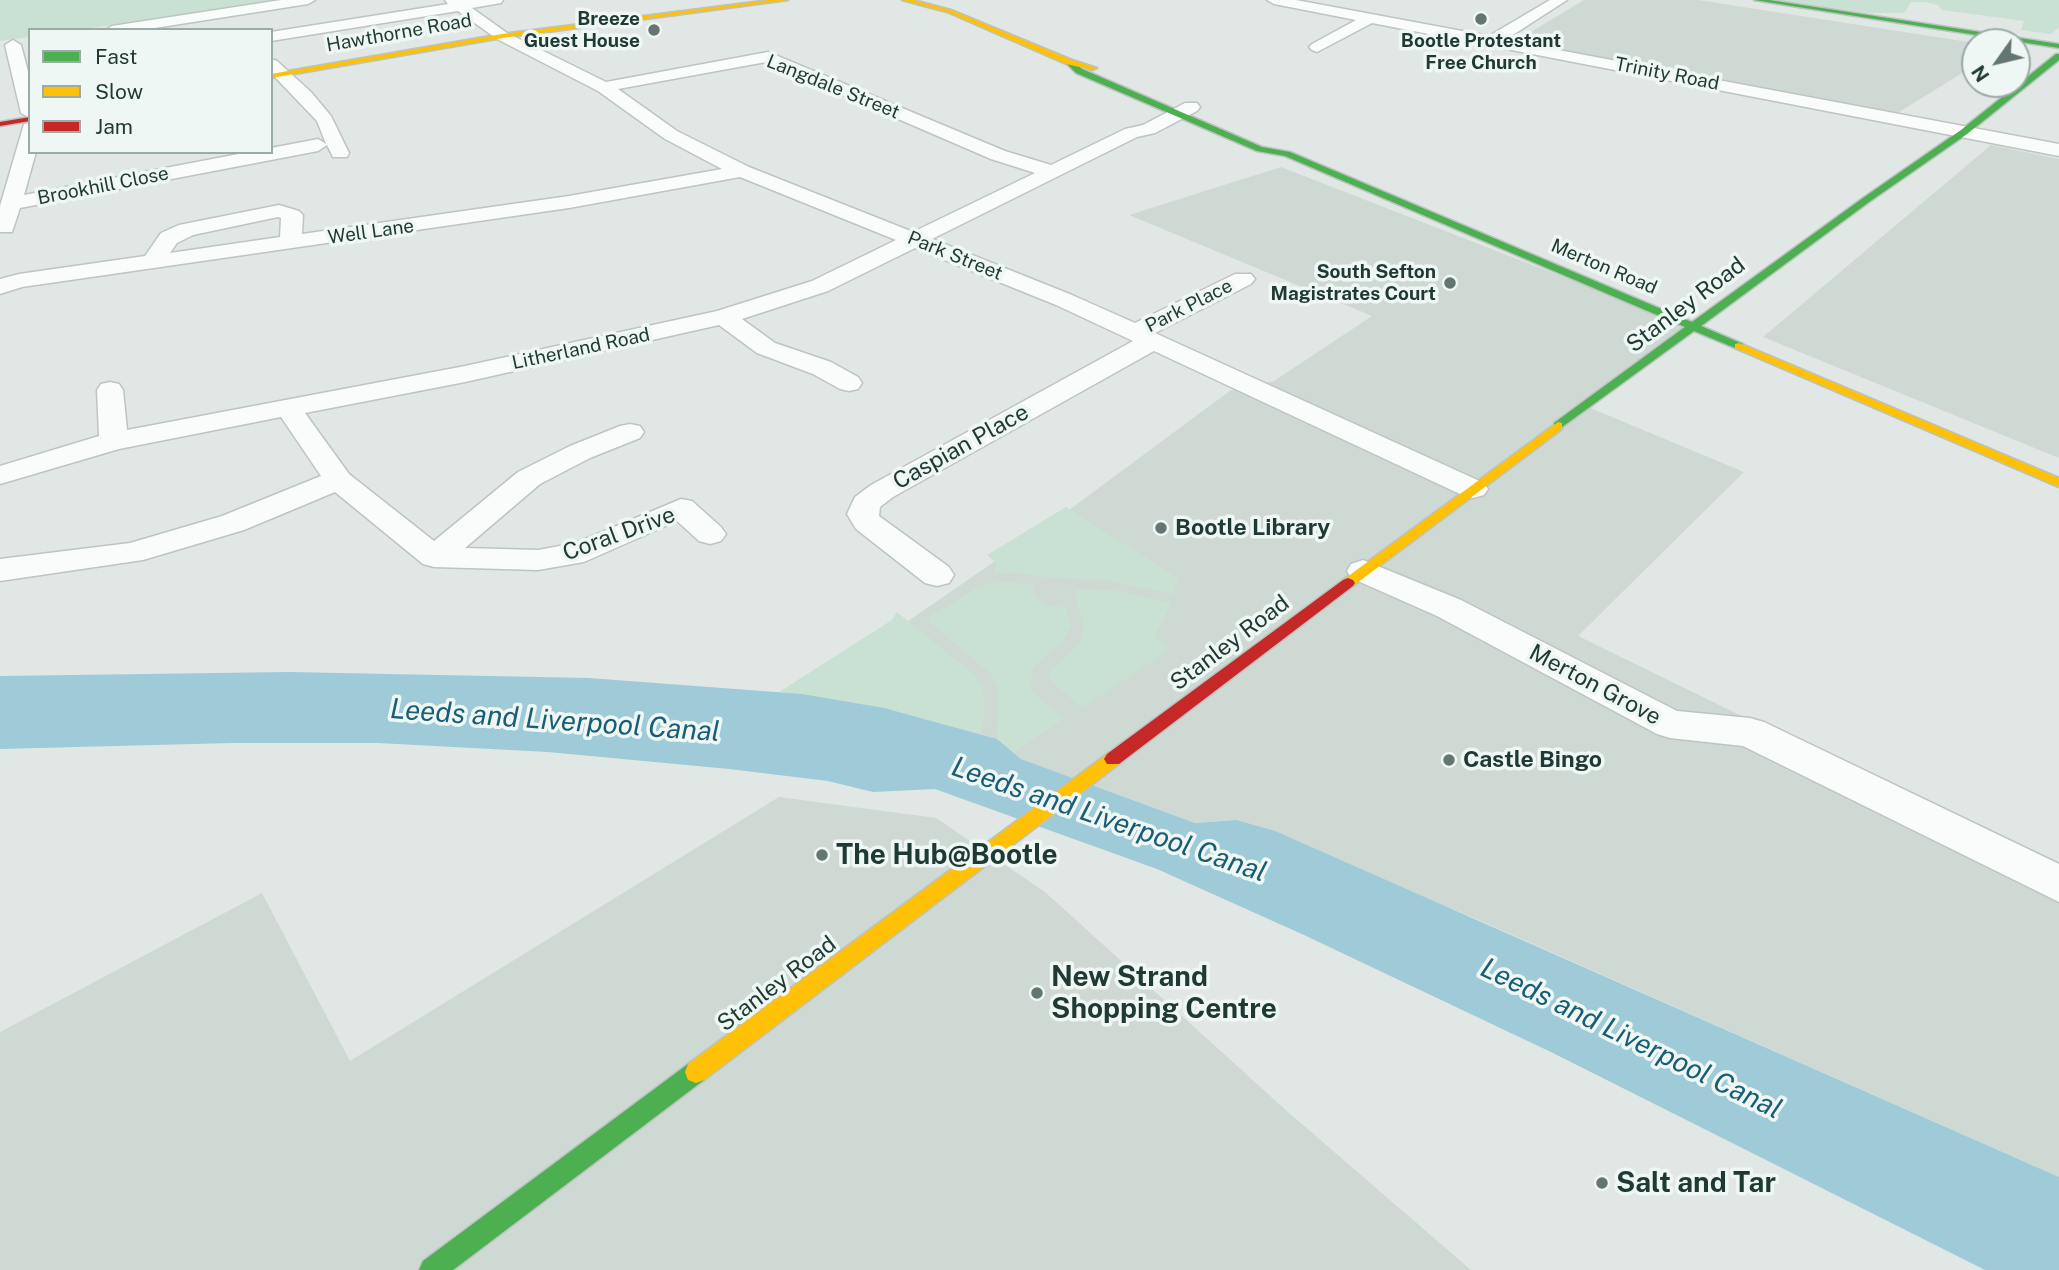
<!DOCTYPE html>
<style>
body{margin:0}
#map{position:relative;width:2059px;height:1270px;overflow:hidden;background:#e1e7e4;font-family:"Public Sans",sans-serif}
canvas{display:block}
.legend{position:absolute;left:28px;top:28px;width:245px;height:126px;box-sizing:border-box;background:#eef7f3;border:2px solid #9baba7;margin:0;padding:9px 12px;list-style:none;font-size:21px;color:#1f3934}
.legend li{display:flex;align-items:center;gap:14px;height:35px}
.legend b{width:35px;border:2px solid #9baba7}
.north{position:absolute;left:1961px;top:28px;width:70px;height:70px;box-sizing:border-box;background:#eef7f3;border:2px solid #9baba7;border-radius:50%;rotate:236deg;font-size:19px;font-weight:700;line-height:28px;text-align:center;color:#1f3934}
.north::after{content:'';display:block;margin:auto;width:24px;height:32px;background:#637672;clip-path:polygon(50% 0,100% 100%,50% 72%,0 100%)}
</style>
<div id="map">
<canvas width="2059" height="1270"></canvas>
<ul class="legend">
<li><b style="height:9px;background:#4caf50"></b>Fast</li>
<li><b style="height:9px;background:#ffc107"></b>Slow</li>
<li><b style="height:9px;background:#c62828"></b>Jam</li>
</ul>
<div class="north">N</div>
</div>
<script>
const ctx = document.querySelector('canvas').getContext('2d');
ctx.lineJoin = 'round';
function paint(path, color) {
  ctx.fillStyle = color;
  ctx.fill(path, 'evenodd');
}
function shape(rows) {
  const path = new Path2D();
  for (const r of rows) {
    path.moveTo(r[0], r[1]);
    for (let i = 2; i < r.length; i += 2) path.lineTo(r[i], r[i + 1]);
  }
  return path;
}
function trace(path, color, width, dash) {
  ctx.strokeStyle = color;
  ctx.lineWidth = width;
  ctx.lineCap = dash ? 'butt' : 'round';
  ctx.setLineDash(dash || []);
  ctx.stroke(path);
}
function drawText(font, color, halo, rows, align = 'center') {
  ctx.font = font + ' "Public Sans",sans-serif';
  ctx.lineWidth = 7;
  ctx.setLineDash([]);
  ctx.textBaseline = 'middle';
  ctx.strokeStyle = halo;
  ctx.fillStyle = color;
  for (const [text, x, y, turn = 0] of rows) {
    ctx.save();
    ctx.translate(x, y);
    ctx.rotate((+turn || 0) * Math.PI / 180);
    ctx.textAlign = isNaN(turn) ? turn : align;
    if (halo) ctx.strokeText(text, 0, 0);
    ctx.fillText(text, 0, 0);
    ctx.restore();
  }
}
const built = shape([
 [1584,0,1698,0,1975,43,1975,65,1896,114,1514,42],
 [1991,145,2059,159,2059,458,1763,337],
 [1281,167,1694,328,1588,407,1744,472,1578,636,2059,871,2059,1177,1474,918,1236,820,1195,823,1021,759,997,739,884,708,802,694,1065,513,1231,390,1274,381,1372,316,1129,215],
 [779,797,936,818,1045,892,1288,1112,1471,1270,0,1270,0,1032,262,893,350,1061]
]);
const green = shape([
 [0,0,277,0,77,30,30,30,30,37,0,41],
 [1775,0,2059,0,2059,27,2051,34,2021,30,2024,21,1942,10,1938,5,1925,2,1911,2,1904,13,1867,13],
 [1066,507,1179,579,1173,594,1106,580,1052,578,1016,573,995,574,996,563,987,555],
 [1010,582,1034,585,1035,597,1047,605,1066,608,1071,624,1062,644,1043,657,1033,669,1030,682,1033,692,1064,719,1013,752,997,739,998,691,991,674,930,622,929,617,977,588,987,584],
 [1087,589,1117,591,1172,603,1155,636,1169,650,1082,708,1050,680,1050,671,1079,643,1084,625,1075,598,1077,590],
 [897,612,974,674,982,685,985,705,981,734,884,708,779,692,892,620]
]);
const water = shape([
 [289,672,589,678,802,694,884,708,997,739,1021,759,1195,823,1236,820,1275,831,2059,1177,2059,1270,1985,1270,1553,1053,1304,935,1157,869,935,789,873,792,828,781,729,769,548,752,378,743,232,743,0,749,0,676]
]);
const street = shape([
 [281,0,315,0,308,4,142,30,105,30,112,26,281,0],
 [445,0,503,0,501,3,472,8,507,33,606,82,768,52,1005,151,1051,165,1125,129,1143,125,1185,103,1197,103,1200,107,1197,111,1155,133,1137,137,932,239,1072,295,1135,323,1235,274,1251,274,1255,279,1251,284,1155,333,1484,483,1488,489,1484,495,1473,498,1462,495,1154,351,893,497,880,507,879,516,949,567,954,575,949,583,937,586,925,583,856,529,847,514,855,497,871,485,1133,341,1056,305,915,248,828,291,742,319,775,343,831,362,858,377,862,383,858,389,849,391,840,389,813,374,757,353,719,325,465,382,305,413,349,474,434,541,518,472,570,446,620,426,630,424,640,426,644,432,640,438,590,458,540,484,465,548,538,550,576,543,681,499,692,501,721,527,726,534,721,541,710,544,699,541,677,521,584,562,538,570,434,567,423,564,335,492,244,530,143,560,0,581,0,559,130,543,222,516,321,476,281,417,119,449,0,484,0,466,99,436,97,390,101,384,110,382,119,384,123,390,127,430,465,366,717,311,812,281,896,240,740,177,569,208,22,287,0,294,0,279,19,274,145,256,161,233,179,225,279,205,299,211,303,215,302,234,569,196,722,169,665,139,598,91,497,39,458,11,271,41,271,32,448,4,445,0],
 [766,62,991,159,1035,173,913,232,749,167,677,131,618,89,766,62],
 [278,217,281,218,280,237,170,253,177,243,193,235,278,217],
 [1267,0,1296,0,1489,36,1550,0,1567,0,1505,40,2059,144,2059,156,1372,23,1317,52,1312,50,1309,47,1312,44,1356,20,1274,4,1267,0],
 [13,40,21,45,30,79,30,118,21,113,5,45,13,40],
 [271,59,277,61,311,92,331,116,349,153,347,157,333,157,327,145,318,151,20,208,12,232,0,232,0,206,24,124,30,123,30,152,36,152,24,195,249,152,271,152,271,148,318,139,326,144,317,121,271,73,271,59],
 [1363,560,1461,600,1677,711,1750,718,1764,722,2059,864,2059,902,1743,746,1670,738,1657,734,1437,616,1351,578,1347,571,1351,564,1363,560]
]);
const fast = shape([
 [1754,0,1769,0,2059,44,2059,48,1754,0],
 [2056,54,2059,54,2059,60,1967,134,1869,202,1701,326,1743,344,1743,348,1735,348,1694,331,1558,430,1554,429,1554,423,1685,327,1285,156,1257,151,1076,73,1065,62,1072,60,1082,69,1262,147,1290,152,1692,322,1863,198,1961,130,2056,54],
 [696,1061,704,1064,707,1072,704,1080,453,1270,419,1270,423,1261,688,1064,696,1061]
]);
const slow = shape([
 [770,0,788,0,502,38,271,78,271,74,502,34,770,0],
 [902,0,913,0,951,10,1072,60,1097,68,1093,70,1066,64,947,12,902,0],
 [1739,343,2059,478,2059,487,1735,348,1735,344,1739,343],
 [1558,422,1562,423,1562,429,1353,586,1343,586,1341,583,1343,580,1558,422],
 [1113,752,1119,754,1122,759,1119,764,704,1080,696,1083,688,1080,685,1072,688,1064,1107,754,1113,752]
]);
const jam = shape([
 [30,117,30,121,0,126,0,122,30,117],
 [1348,578,1353,580,1355,583,1353,586,1119,764,1107,764,1104,759,1107,754,1343,580,1348,578]
]);
const markers = [
 [1481,19,7,"#637672"],
 [654,30,7,"#637672"],
 [1450,283,7,"#637672"],
 [1161,528,7,"#637672"],
 [1449,760,7,"#637672"],
 [822,855,7,"#637672"],
 [1037,993,7,"#637672"],
 [1602,1183,7,"#637672"]
];
const farPoinames = [
 ["Breeze",640,19],
 ["Guest House",640,41],
 ["Bootle Protestant",1481,41,"center"],
 ["Free Church",1481,63,"center"],
 ["South Sefton",1436,272],
 ["Magistrates Court",1436,294]
];
const farStreetnames = [
 ["Hawthorne Road",399,33,-10],
 ["Trinity Road",1667,74,11],
 ["Langdale Street",833,87,22],
 ["Brookhill Close",103,186,-11],
 ["Well Lane",371,232,-8],
 ["Park Street",955,256,22],
 ["Merton Road",1604,267,23],
 ["Park Place",1189,306,-27],
 ["Litherland Road",581,349,-12]
];
const streetNames = [
 ["Stanley Road",1686,305,-37],
 ["Caspian Place",961,447,-29],
 ["Coral Drive",619,534,-20],
 ["Stanley Road",1230,643,-37],
 ["Merton Grove",1595,685,28],
 ["Stanley Road",777,984,-37]
];
const poiNames = [
 ["Bootle Library",1175,528],
 ["Castle Bingo",1463,760]
];
const nearWaternames = [
 ["Leeds and Liverpool Canal",555,721,4],
 ["Leeds and Liverpool Canal",1109,820,19],
 ["Leeds and Liverpool Canal",1631,1039,26]
];
const nearPoinames = [
 ["The Hub@Bootle",836,855],
 ["New Strand",1051,977],
 ["Shopping Centre",1051,1009],
 ["Salt and Tar",1616,1183]
];
paint(built, '#ced9d4');
paint(green, '#c9e1d2');
paint(water, '#9fcad7');
trace(street, '#bec4c1', 3);
trace(fast, '#bbc3c1', 3);
trace(slow, '#bbc3c1', 3);
trace(jam, '#bbc3c1', 3);
paint(street, '#fafbfb');
paint(fast, '#4caf50');
paint(slow, '#ffc107');
paint(jam, '#c62828');
for (const [x, y, r, color] of markers) {
  const dot = new Path2D();
  dot.arc(x, y, r, 0, 2 * Math.PI);
  ctx.fillStyle = color;
  ctx.fill(dot);
  trace(dot, '#eef7f3', 2.5);
}
drawText('bold 19px', '#1f3934', '#eef7f3', farPoinames, 'right');
drawText('19px', '#1f3934', '#eef7f3', farStreetnames);
drawText('23px', '#1f3934', '#eef7f3', streetNames);
drawText('bold 23px', '#1f3934', '#eef7f3', poiNames, 'left');
drawText('italic 28px', '#195e76', '#eef7f3', nearWaternames);
drawText('bold 28px', '#1f3934', '#eef7f3', nearPoinames, 'left');
</script>
